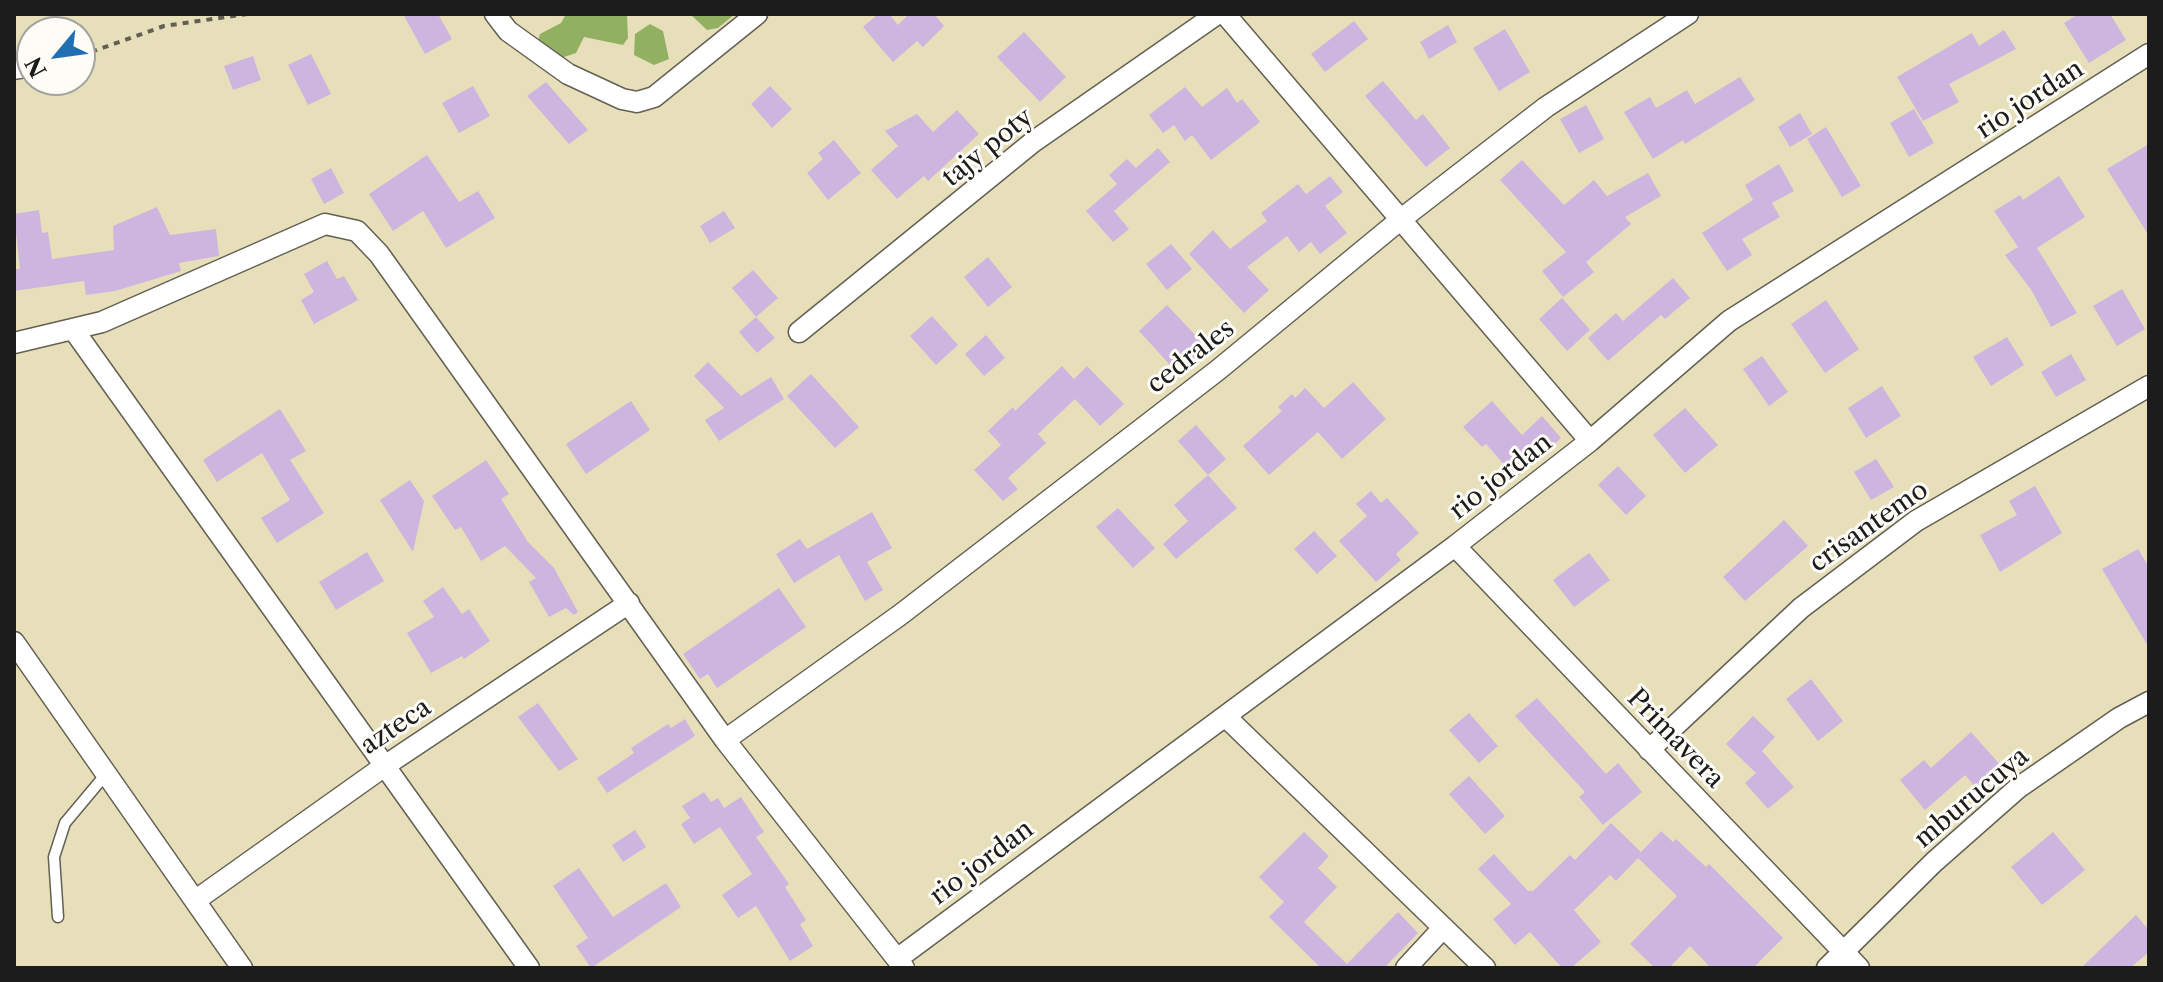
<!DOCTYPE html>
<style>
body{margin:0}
#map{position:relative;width:2163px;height:982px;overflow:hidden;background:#e7dfba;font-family:"Libre Caslon Text",serif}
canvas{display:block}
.frame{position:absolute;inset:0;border:16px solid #1c1c1c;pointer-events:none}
.north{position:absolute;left:16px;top:16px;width:80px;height:80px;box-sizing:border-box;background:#fdfcf7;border:2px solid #a3a29f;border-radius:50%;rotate:241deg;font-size:22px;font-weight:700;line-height:32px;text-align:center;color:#1c1c1c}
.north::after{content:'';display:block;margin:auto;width:28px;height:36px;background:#1f6fb2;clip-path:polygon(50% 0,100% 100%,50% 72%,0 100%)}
</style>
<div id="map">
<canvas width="2163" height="982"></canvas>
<div class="frame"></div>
<div class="north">N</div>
</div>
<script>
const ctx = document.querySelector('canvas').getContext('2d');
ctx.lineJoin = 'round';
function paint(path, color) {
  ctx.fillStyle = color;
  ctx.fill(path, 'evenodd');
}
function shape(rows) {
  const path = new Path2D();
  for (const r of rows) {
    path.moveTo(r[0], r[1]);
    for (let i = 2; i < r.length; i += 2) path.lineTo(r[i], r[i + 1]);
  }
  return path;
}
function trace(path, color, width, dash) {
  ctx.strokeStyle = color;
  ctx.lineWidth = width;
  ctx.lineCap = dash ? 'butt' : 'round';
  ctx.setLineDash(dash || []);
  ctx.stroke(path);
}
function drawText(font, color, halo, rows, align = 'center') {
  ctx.font = font + ' "Libre Caslon Text",serif';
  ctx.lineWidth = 6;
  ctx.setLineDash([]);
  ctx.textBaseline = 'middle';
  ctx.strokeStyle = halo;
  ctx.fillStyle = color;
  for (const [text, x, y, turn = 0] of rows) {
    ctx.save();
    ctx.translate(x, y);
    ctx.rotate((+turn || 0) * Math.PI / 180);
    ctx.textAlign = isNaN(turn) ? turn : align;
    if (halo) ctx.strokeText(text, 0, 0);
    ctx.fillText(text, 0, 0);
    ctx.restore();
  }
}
const forest = shape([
 [566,14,627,14,628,38,623,45,584,37,576,53,555,60,537,44,540,34,561,23],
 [690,14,735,14,718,28,707,30],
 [650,24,663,31,669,59,654,65,634,55,635,34]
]);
const building = shape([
 [403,14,438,14,452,39,425,54],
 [878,14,889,14,898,25,909,14,934,14,944,26,923,47,917,41,893,62,863,27],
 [2078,14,2110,14,2126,40,2089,63,2064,23],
 [1354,21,1368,39,1325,72,1311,54],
 [1448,25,1457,42,1429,59,1420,42],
 [1505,29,1530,72,1499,91,1473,48],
 [2004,30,2016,49,1949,84,1959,102,1923,121,1897,77,1972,33,1979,46],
 [1024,32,1066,77,1040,102,997,57],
 [311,54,331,94,308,105,288,65],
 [253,56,261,80,233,90,224,66],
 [1740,77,1755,100,1685,144,1683,140,1653,159,1624,112,1650,97,1656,108,1687,90,1695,104],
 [1383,81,1416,120,1423,114,1450,148,1426,167,1365,96],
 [546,82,588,130,569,144,527,96],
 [473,86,490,116,459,133,442,103],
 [770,86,792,109,772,128,751,104],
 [1185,87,1202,107,1227,88,1237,103,1242,99,1260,122,1211,160,1192,135,1185,141,1174,125,1163,133,1149,115],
 [1586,105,1604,139,1579,153,1560,119],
 [1914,109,1934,143,1909,157,1890,123],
 [957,110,979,134,928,181,924,176,897,199,871,170,898,146,885,131,917,114,933,132],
 [1800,113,1812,134,1790,147,1778,127],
 [1826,127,1861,186,1842,197,1807,139],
 [834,140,861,173,828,200,807,173,823,159,818,153],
 [2149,144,2149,236,2107,169],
 [1158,148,1170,162,1114,211,1129,229,1113,242,1086,211,1117,184,1109,175,1127,159,1136,168],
 [427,155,459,202,478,191,495,218,446,248,423,211,393,231,369,194],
 [1522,160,1564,205,1594,180,1607,196,1648,173,1661,196,1625,217,1631,224,1586,262,1594,272,1563,297,1542,271,1566,252,1500,180],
 [1779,164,1794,191,1772,203,1780,217,1742,239,1752,255,1727,271,1702,233,1753,200,1745,185],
 [331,168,344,193,324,204,311,179],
 [1330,176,1343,192,1325,206,1347,233,1320,254,1311,242,1299,252,1287,236,1247,267,1269,290,1244,313,1189,254,1213,230,1230,249,1267,221,1261,213,1298,184,1306,194],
 [2059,176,2085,217,2037,248,2077,313,2051,327,2032,291,2005,255,2018,247,1994,211,2020,195,2023,200],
 [157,207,170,235,216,229,219,256,179,263,181,271,115,291,86,295,84,281,14,291,14,269,20,269,14,214,39,210,42,233,48,232,52,259,114,250,113,226],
 [724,211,735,228,710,243,700,226],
 [1171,244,1192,269,1167,290,1146,264],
 [988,257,1012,287,988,307,964,277],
 [327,261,337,279,344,276,358,300,314,324,301,300,314,292,304,274],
 [753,270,778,298,756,317,732,288],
 [1673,278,1690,298,1665,319,1661,315,1608,361,1588,338,1616,313,1623,321],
 [2122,289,2145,329,2117,346,2093,306],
 [1562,298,1590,330,1567,351,1539,319],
 [1826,300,1859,349,1825,373,1791,324],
 [1167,305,1210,351,1192,366,1183,355,1171,366,1139,331],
 [932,316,958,345,936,365,910,336],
 [756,317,775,338,757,353,739,332],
 [986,335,1005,358,984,376,965,354],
 [2007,337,2024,365,1991,386,1973,357],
 [2071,354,2086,380,2056,397,2041,372],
 [1762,356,1788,392,1769,406,1743,369],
 [708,362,741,396,771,377,784,399,719,441,705,420,724,408,694,376],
 [1062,366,1074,379,1087,366,1124,404,1100,426,1075,399,1038,434,1046,443,1008,478,1018,489,1003,501,974,470,1001,445,988,431,1013,407,1015,411],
 [811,374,859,427,835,448,787,396],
 [1353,382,1386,419,1342,459,1318,432,1269,475,1243,446,1282,411,1278,407,1292,394,1295,398,1305,388,1324,408],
 [1882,386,1901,416,1866,438,1848,408],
 [631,401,650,430,586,474,566,444],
 [1492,401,1522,435,1542,416,1561,438,1516,478,1486,444,1482,447,1463,427],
 [1685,408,1718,445,1685,473,1653,435],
 [280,409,306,451,290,460,324,513,277,543,261,518,290,500,262,453,217,482,203,460],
 [1196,425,1226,459,1208,475,1178,441],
 [1876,459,1894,487,1871,500,1854,472],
 [486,460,509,494,501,499,528,542,554,568,578,612,574,615,566,608,549,617,529,582,536,578,505,546,481,561,461,527,455,530,432,496],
 [1618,466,1646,496,1626,515,1598,485],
 [1208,475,1237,508,1176,559,1163,544,1188,521,1174,505],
 [410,480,424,501,413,552,380,500],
 [2035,486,2062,533,2000,572,1980,535,2017,515,2009,501],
 [1371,491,1381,503,1387,498,1419,533,1396,554,1401,560,1376,582,1339,541,1367,516,1356,504],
 [1118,508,1155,548,1133,568,1096,527],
 [872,512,892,548,867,562,883,590,865,601,839,555,794,583,776,554,800,539,807,549],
 [1784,520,1808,546,1745,601,1723,577],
 [1314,531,1337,556,1317,574,1294,549],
 [2138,549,2149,567,2149,648,2102,569],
 [367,552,384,581,336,610,319,582],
 [1589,553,1610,580,1574,607,1553,580],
 [443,587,462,614,469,609,490,641,464,659,462,656,431,673,407,633,434,617,423,601],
 [779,588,806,627,717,688,708,674,700,679,683,654],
 [1811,679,1843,721,1818,741,1786,699],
 [1537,698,1606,774,1618,763,1642,792,1603,825,1579,797,1585,792,1515,716],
 [538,703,578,759,559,771,518,717],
 [1469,713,1498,746,1479,763,1449,730],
 [1753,716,1775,737,1762,751,1794,787,1768,809,1745,783,1756,773,1726,744],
 [685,719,695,736,607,793,597,778,634,753,631,748,668,724,671,728],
 [1971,732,2003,768,1978,790,1965,775,1925,810,1900,780,1924,760,1931,768],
 [1469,776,1505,816,1485,834,1449,794],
 [704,792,711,802,718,798,724,808,741,797,764,832,756,837,789,884,785,887,806,920,800,924,813,946,790,961,756,906,738,918,722,895,752,874,720,827,694,844,681,824,690,818,682,806],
 [1611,823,1641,852,1661,831,1673,842,1676,839,1706,867,1709,864,1783,938,1753,968,1711,968,1690,946,1669,968,1655,968,1630,944,1677,896,1638,858,1616,881,1610,875,1574,910,1601,942,1571,968,1562,968,1530,932,1515,945,1493,919,1511,904,1478,869,1494,854,1528,891,1533,891,1570,855,1575,860],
 [635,830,646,847,623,862,612,845],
 [1304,832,1329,856,1318,868,1337,887,1304,922,1347,964,1398,912,1418,933,1384,968,1321,968,1269,917,1284,902,1259,877],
 [2053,832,2085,870,2042,905,2011,867],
 [579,868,613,917,666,883,681,907,591,968,576,946,588,938,553,886],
 [2136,915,2149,930,2149,952,2130,968,2081,968]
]);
const path = shape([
 [80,56,164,26,247,14]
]);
const lane = shape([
 [58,917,54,857,65,823,106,774]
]);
const street = shape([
 [495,14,508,31,568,74,622,99,637,102,654,97,757,14],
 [1225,14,1590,441],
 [14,69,32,66],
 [73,329,529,968],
 [799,332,1033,142,1217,14],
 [14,343,102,322,325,224,357,231,379,254,725,740,904,968],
 [1455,546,1859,968],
 [14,642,242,968],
 [1226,717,1485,968],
 [725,740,900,615,1218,370,1400,220,1546,107,1688,14],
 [1649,750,1801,608,1916,521,2149,386],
 [196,900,386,765,629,603],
 [897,959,1455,546,1590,441,1729,321,2149,54],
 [1406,968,1443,928],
 [1827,968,1934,862,2018,788,2119,718,2149,702]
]);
const streetNames = [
 ["rio jordan",2030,100,-33],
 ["tajy poty",988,148,-39],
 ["cedrales",1191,357,-38],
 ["rio jordan",1501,477,-38],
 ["crisantemo",1869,527,-35],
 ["azteca",396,727,-34],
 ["Primavera",1675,739,46],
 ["mburucuya",1972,798,-40],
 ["rio jordan",982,863,-37]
];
paint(forest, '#92b062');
paint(building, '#cdb5e0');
trace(lane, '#636053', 13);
trace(street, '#636053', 23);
trace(path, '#636053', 4, [6, 6]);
trace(lane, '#fff', 10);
trace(street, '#fff', 20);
drawText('26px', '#1c1c1c', '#fdfcf7', streetNames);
</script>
